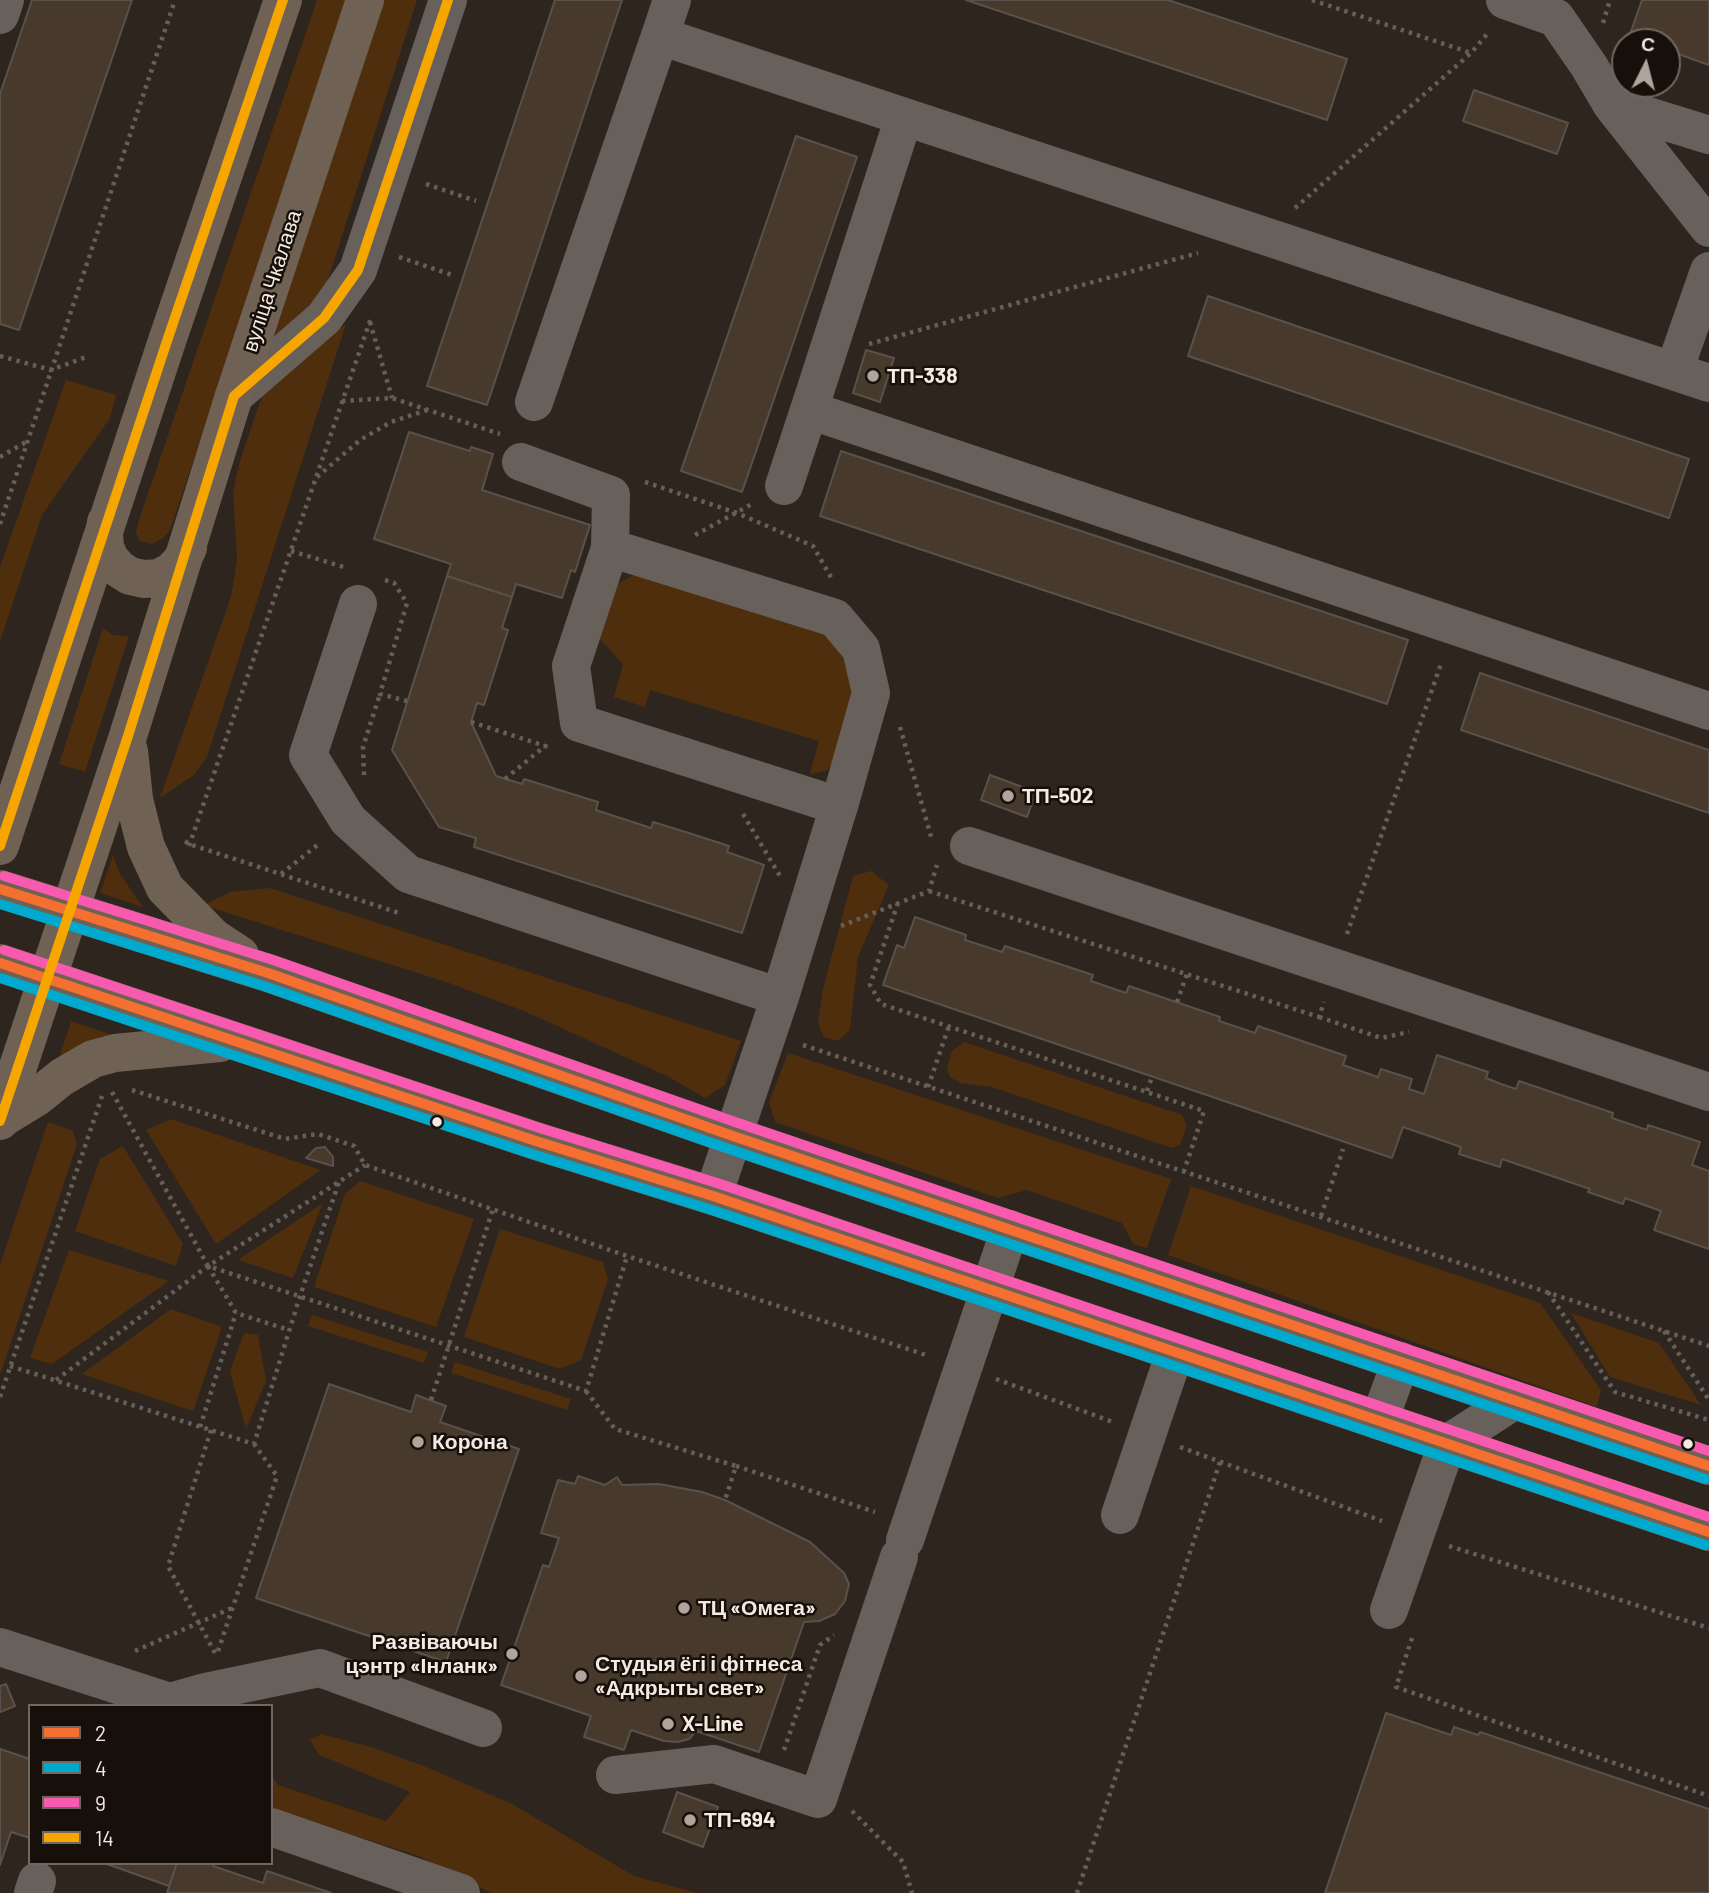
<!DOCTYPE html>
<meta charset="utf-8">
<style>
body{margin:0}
#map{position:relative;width:1709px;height:1893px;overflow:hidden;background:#2e251e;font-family:Barlow,sans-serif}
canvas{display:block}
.legend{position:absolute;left:28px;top:1704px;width:245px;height:161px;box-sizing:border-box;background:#170f0a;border:2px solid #706760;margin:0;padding:9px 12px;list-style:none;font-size:21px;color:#f5eae2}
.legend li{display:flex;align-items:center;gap:14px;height:35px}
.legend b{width:35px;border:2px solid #706760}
.north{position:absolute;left:1611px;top:28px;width:70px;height:70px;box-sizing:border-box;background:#170f0a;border:2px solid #706760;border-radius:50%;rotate:6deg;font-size:19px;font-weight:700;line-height:28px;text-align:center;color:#f5eae2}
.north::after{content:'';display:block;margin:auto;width:24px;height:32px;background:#afa59d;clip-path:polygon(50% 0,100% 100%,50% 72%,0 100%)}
</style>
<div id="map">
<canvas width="1709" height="1893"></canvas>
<ul class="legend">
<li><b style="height:9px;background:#f46f30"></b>2</li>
<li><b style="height:9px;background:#00a9ce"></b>4</li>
<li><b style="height:9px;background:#f75aaf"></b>9</li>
<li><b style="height:9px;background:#f7a600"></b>14</li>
</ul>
<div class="north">С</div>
</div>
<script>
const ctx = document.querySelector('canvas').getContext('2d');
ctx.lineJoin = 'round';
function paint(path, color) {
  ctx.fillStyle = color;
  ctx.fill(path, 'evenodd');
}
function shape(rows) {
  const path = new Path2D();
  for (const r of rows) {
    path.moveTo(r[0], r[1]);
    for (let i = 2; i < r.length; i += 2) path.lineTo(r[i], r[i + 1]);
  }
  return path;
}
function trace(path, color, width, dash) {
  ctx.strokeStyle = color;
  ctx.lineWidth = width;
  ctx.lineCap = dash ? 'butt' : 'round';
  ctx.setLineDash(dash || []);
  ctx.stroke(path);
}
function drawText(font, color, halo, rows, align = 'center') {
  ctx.font = font + ' Barlow,sans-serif';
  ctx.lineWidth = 5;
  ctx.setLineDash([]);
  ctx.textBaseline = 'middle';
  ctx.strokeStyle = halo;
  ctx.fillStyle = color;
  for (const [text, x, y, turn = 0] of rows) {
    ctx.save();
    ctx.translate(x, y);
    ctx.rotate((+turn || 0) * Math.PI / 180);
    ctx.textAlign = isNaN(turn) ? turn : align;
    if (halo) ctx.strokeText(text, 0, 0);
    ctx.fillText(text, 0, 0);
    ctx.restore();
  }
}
const green = shape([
 [317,0,349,0,170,530,162,539,152,544,140,541,136,533,139,520],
 [381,0,417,0,327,283,308,310,269,342],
 [346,324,207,757,194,775,160,798,231,597,237,561,233,492,240,461,266,384],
 [66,380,116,395,110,418,42,515,0,642,0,567],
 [637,573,836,628,855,680,836,759,826,771,810,774,819,741,650,690,645,707,614,697,623,664,598,637,614,586],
 [103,628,113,635,129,636,85,772,59,764],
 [113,855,120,874,143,907,100,893],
 [871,871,889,885,858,957,850,1030,838,1041,824,1037,818,1023,823,989,853,876],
 [270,888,741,1041,725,1085,705,1098,669,1077,524,1011,446,982,203,905,231,892],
 [71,1021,117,1037,57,1065],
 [964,1042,1182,1115,1187,1125,1180,1145,1172,1148,992,1087,960,1083,950,1077,947,1068,952,1051],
 [788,1053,1171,1179,1147,1248,1133,1244,1122,1223,1027,1190,998,1198,775,1122,769,1102],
 [171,1119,321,1170,216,1244,146,1130],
 [48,1122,73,1131,77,1144,0,1375,0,1265],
 [123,1146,183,1244,176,1266,75,1231,100,1159],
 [360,1181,474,1219,436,1327,314,1287,345,1194],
 [1191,1186,1540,1303,1601,1390,1597,1407,1168,1255],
 [323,1203,293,1278,238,1260],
 [500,1229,603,1262,608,1279,581,1360,560,1369,464,1337],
 [69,1250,169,1281,52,1364,30,1358],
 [171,1309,222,1327,193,1411,82,1374],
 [1571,1313,1659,1343,1701,1405,1610,1377],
 [312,1315,428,1352,424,1363,308,1326],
 [244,1333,258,1335,266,1381,246,1429,230,1371],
 [455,1362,571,1399,567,1410,451,1373],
 [321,1734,371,1747,424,1766,512,1804,634,1876,697,1893,491,1893,419,1856,271,1809,271,1776,278,1785,386,1821,410,1792,319,1755,310,1740]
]);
const building = shape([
 [32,0,132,0,19,330,0,324,0,94,32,0],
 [555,0,622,0,487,405,427,386,555,0],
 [966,0,1168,0,1347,59,1327,120,966,0],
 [1642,0,1709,0,1709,65,1667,50,1667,42,1645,42,1629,37,1642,0],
 [1474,90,1568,123,1557,154,1463,121,1474,90],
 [796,136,857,157,742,492,681,471,796,136],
 [1208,296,1689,459,1669,518,1188,356,1208,296],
 [866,350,894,358,880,402,853,393,866,350],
 [409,432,470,451,471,447,493,454,482,490,590,525,575,572,571,570,562,598,516,584,512,597,447,576,451,564,374,539,409,432],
 [841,451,1408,640,1387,704,820,516,841,451],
 [447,576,512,597,502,628,508,630,484,705,477,703,471,722,496,776,522,784,524,779,598,802,596,810,651,828,653,822,692,834,729,846,727,852,764,865,742,933,474,847,476,838,439,827,392,750,447,576],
 [1480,673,1709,750,1709,813,1461,730,1480,673],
 [990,775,1036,792,1027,817,981,800,990,775],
 [915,917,966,935,965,940,1002,952,1005,946,1093,975,1091,981,1126,993,1129,986,1220,1017,1219,1021,1255,1033,1258,1026,1346,1056,1343,1065,1378,1077,1381,1069,1412,1079,1409,1089,1424,1094,1437,1055,1488,1072,1486,1078,1501,1084,1516,1089,1519,1081,1613,1113,1612,1118,1647,1130,1648,1125,1700,1142,1692,1165,1709,1171,1709,1249,1654,1230,1661,1211,1625,1198,1623,1204,1588,1192,1590,1189,1502,1159,1500,1167,1459,1154,1461,1147,1403,1127,1392,1158,883,985,897,945,904,948,915,917],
 [325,1147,333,1157,333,1166,306,1158,316,1148,325,1147],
 [329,1384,411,1412,416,1395,446,1406,440,1422,519,1449,446,1662,256,1598,329,1384],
 [578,1476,605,1485,617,1477,622,1485,659,1484,702,1492,725,1500,810,1542,844,1573,849,1584,845,1601,835,1614,819,1621,804,1622,759,1752,696,1731,689,1739,678,1742,664,1741,631,1730,624,1750,584,1737,591,1716,501,1685,543,1565,549,1567,559,1538,541,1533,558,1480,575,1484,578,1476],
 [6,1684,15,1706,0,1712,0,1686,6,1684],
 [1386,1713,1451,1735,1454,1727,1478,1735,1480,1732,1709,1809,1709,1893,1325,1893,1386,1713],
 [0,1749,30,1759,30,1838,11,1832,0,1865,0,1749],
 [677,1792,718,1807,703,1847,663,1832,677,1792],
 [104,1863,177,1863,169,1886,104,1863],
 [177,1863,214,1863,213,1866,263,1883,267,1871,331,1893,167,1893,177,1863]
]);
const path = shape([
 [1312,0,1471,53],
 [1603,23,1610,0],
 [426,184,476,201],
 [1295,208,1471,53,1488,33],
 [399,257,452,275],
 [370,322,392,398],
 [869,344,1198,253],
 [0,356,51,370,86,357],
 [342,401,392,398,500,434],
 [0,457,26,442],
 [317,477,360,440,391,422,427,410],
 [645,482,737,513,813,546,832,579],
 [0,524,175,0],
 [695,535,752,504],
 [291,551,347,568],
 [385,580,394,583,407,603,380,694,407,701],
 [471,722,545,746,546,745],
 [900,727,932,840],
 [364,775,363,747,380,694],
 [505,779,545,746,552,749],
 [743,814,780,876],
 [185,841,189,844,399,913],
 [189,846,371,318],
 [281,874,320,843],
 [929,891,1319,1017,1324,1002],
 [898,903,870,985,881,1004,1204,1111,1184,1171],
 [841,926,929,891,937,865],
 [1347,934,1442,661],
 [1177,1002,1187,974],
 [1319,1017,1381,1038,1409,1032],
 [803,1045,1709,1346],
 [928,1087,949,1026],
 [132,1090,285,1139,318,1134,354,1146,365,1165,627,1256,929,1356],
 [1147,1091,1152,1077],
 [112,1092,208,1266,586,1391,627,1256],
 [1321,1216,1343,1149],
 [208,1266,236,1313,289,1330],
 [1548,1292,1615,1392,1709,1420],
 [1664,1331,1709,1400],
 [10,1366,254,1444,300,1296,339,1182],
 [996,1379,1113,1422],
 [56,1380,208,1266,365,1165],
 [586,1391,615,1429,736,1466,725,1500],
 [0,1397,102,1096],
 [431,1400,493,1209],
 [200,1427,236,1313],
 [211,1430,168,1566,215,1653],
 [1180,1447,1382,1521],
 [736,1466,875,1512],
 [1449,1546,1709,1628],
 [1412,1638,1396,1687,1709,1796],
 [135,1651,232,1608],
 [218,1651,277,1476,254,1444],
 [784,1750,820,1645,834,1635],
 [852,1811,903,1862,912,1893],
 [1077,1893,1220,1462]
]);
const minor = shape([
 [672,0,660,36,1709,383],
 [1505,0,1556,18,1589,66,1612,105,1709,228],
 [0,15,5,0],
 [1612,105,1709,135],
 [904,117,809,410,1709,711],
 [1674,371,1709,271],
 [234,396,324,318,358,270,448,0],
 [534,402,660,36],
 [521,462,611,495,610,548],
 [784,486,809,410],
 [610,548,835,618,861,649,871,693,839,806,579,723,571,666,610,548],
 [358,604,308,755,348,820,408,874,780,997],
 [969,846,1709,1092],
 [713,1196,780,997,839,806],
 [1379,1421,1401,1361],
 [1120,1515,1175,1352],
 [905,1540,1010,1229],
 [1389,1610,1447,1444,1515,1400],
 [0,1647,170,1702,173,1706],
 [170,1702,205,1692,320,1668,483,1728],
 [615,1775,714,1764,818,1799,899,1557],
 [271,1827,461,1893],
 [33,1893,37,1881]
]);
const major = shape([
 [106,522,104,534,105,547,110,559,119,569,130,576,144,579,159,578,172,571,182,560,188,548],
 [129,751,134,799,146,847,165,888,214,938,240,955],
 [0,846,167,341,283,0],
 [0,889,268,973,733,1136,1709,1466],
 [0,963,539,1142,713,1196,1709,1532],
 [1,1119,37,1097,62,1077,93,1059,115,1053,220,1043],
 [0,1121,128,736,234,396,365,0]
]);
const bus1 = shape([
 [0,889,268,973,733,1136,1709,1466],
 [0,963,539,1142,713,1196,1709,1532]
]);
const bus2 = shape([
 [0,904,264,986,729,1149,1705,1479],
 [0,978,535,1155,709,1209,1705,1545]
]);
const bus3 = shape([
 [4,876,273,960,738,1123,1709,1451],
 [4,950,543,1129,717,1183,1709,1517]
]);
const bus4 = shape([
 [0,846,167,341,283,0],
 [0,1121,128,736,234,396,324,318,358,270,448,0]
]);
const markers = [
 [873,376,7,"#afa59d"],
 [1008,796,7,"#afa59d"],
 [437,1122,6,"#f5eae2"],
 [418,1442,7,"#afa59d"],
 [1688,1444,6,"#f5eae2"],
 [684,1608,7,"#afa59d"],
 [512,1654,7,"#afa59d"],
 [581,1676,7,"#afa59d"],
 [668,1724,7,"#afa59d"],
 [690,1820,7,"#afa59d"]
];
const streetNames = [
 ["вуліца Чкалава",272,281,-72]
];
const poiNames = [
 ["ТП-338",887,376],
 ["ТП-502",1022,796],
 ["Корона",432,1442],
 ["ТЦ «Омега»",698,1608],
 ["Развіваючы",498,1642,"right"],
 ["цэнтр «Інланк»",498,1666,"right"],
 ["Студыя ёгі і фітнеса",595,1664],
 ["«Адкрыты свет»",595,1688],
 ["X-Line",682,1724],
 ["ТП-694",704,1820]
];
paint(green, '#4f2e0e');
paint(building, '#47392c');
trace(building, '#59524c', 2);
trace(path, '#655f5a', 4.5, [3.5, 5]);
trace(minor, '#67605b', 38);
trace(major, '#6f6255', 38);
trace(bus1, '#f46f30', 10);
trace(bus2, '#00a9ce', 10);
trace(bus3, '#f75aaf', 10);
trace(bus4, '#f7a600', 10);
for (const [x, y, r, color] of markers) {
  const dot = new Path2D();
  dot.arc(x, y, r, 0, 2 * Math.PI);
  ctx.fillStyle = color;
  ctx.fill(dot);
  trace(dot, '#170f0a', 2.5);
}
drawText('21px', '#f5eae2', '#170f0a', streetNames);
drawText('bold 21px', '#f5eae2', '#170f0a', poiNames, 'left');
</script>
